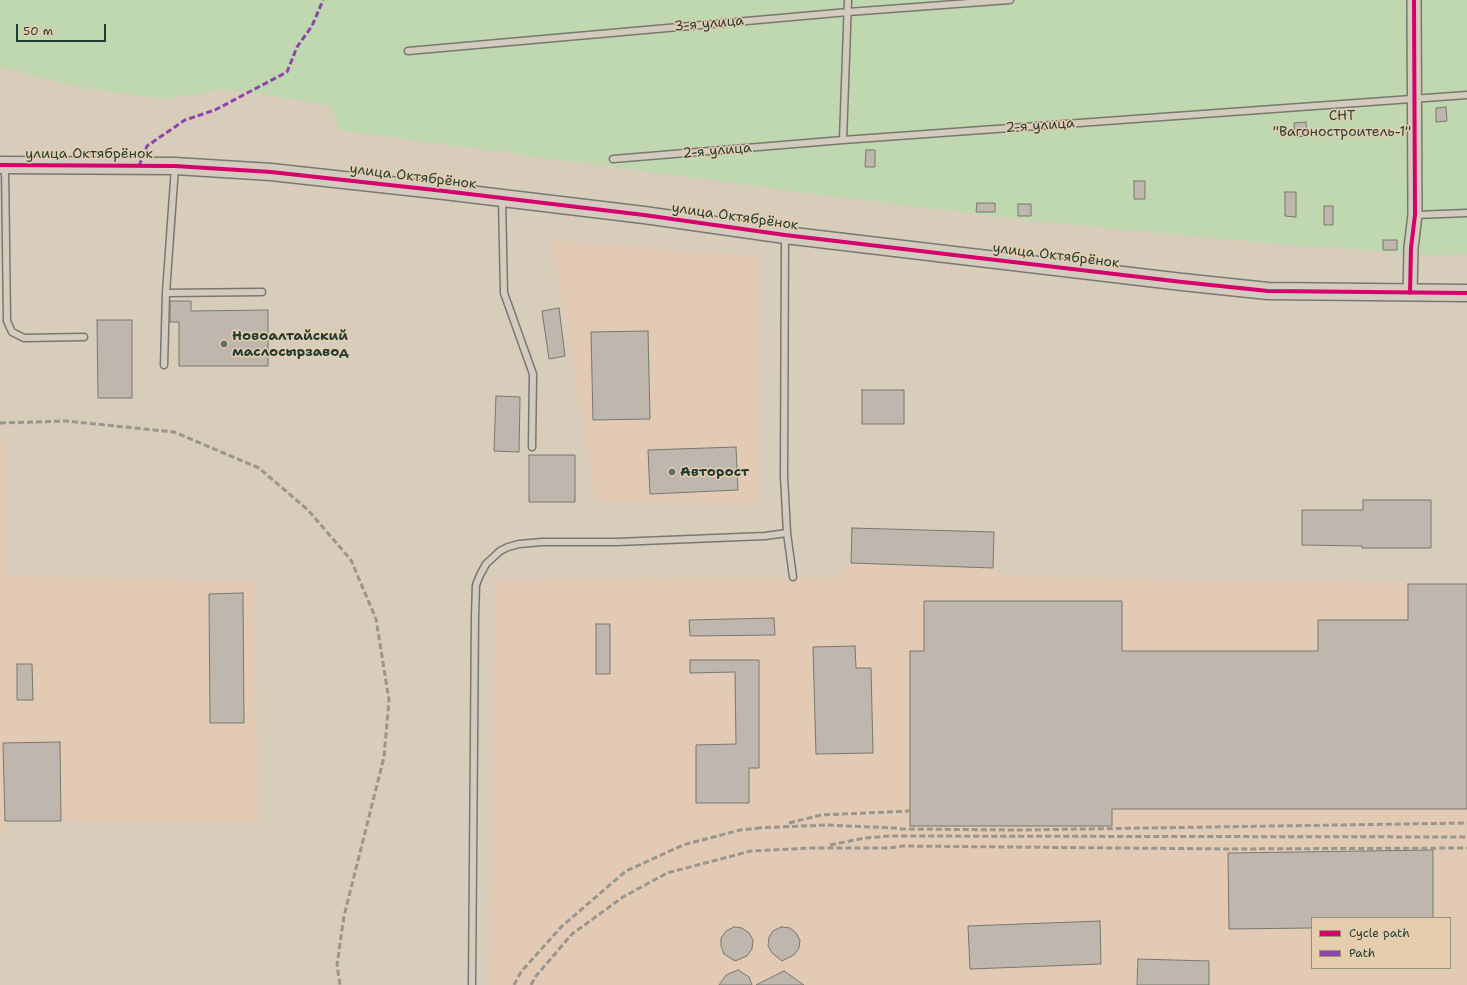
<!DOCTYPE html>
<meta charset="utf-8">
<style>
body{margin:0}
#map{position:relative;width:1467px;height:985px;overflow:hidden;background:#d8ccbb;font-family:"Shantell Sans",sans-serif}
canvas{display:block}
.legend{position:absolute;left:1311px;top:917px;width:140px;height:52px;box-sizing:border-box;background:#e5cdae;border:1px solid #96937d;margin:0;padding:5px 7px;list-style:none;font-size:12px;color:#1f3d34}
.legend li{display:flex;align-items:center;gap:8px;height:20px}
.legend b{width:20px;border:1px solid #96937d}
.scale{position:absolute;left:16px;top:24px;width:90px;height:18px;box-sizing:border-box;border:2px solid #1f3d34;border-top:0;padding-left:5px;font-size:12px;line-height:14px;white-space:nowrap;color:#1f3d34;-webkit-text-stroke:3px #e5cdae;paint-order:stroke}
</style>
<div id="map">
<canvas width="1467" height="985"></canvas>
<ul class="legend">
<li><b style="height:5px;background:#d6006c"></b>Cycle path</li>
<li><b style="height:5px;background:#8e44ad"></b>Path</li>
</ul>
<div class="scale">50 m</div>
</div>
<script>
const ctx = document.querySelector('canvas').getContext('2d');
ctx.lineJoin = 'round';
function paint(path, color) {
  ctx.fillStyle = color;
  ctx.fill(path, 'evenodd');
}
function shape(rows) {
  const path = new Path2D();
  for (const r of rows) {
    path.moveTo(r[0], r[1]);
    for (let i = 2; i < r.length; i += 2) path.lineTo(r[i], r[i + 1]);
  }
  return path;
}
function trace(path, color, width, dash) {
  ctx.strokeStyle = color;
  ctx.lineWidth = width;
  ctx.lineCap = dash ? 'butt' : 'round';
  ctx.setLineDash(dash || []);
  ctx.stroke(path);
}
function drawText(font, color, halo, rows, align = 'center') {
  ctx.font = font + ' "Shantell Sans",sans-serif';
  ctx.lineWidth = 3;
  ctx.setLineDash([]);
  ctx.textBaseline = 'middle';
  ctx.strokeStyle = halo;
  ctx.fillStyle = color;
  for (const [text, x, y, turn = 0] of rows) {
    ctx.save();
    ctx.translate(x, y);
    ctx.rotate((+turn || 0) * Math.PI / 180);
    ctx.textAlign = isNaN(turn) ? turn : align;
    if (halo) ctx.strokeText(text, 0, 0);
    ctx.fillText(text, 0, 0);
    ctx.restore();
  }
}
const built = shape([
 [552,240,759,257,757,505,596,501],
 [0,438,4,438,9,576,255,580,259,822,5,821,5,835,0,835],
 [852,528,994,532,993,568,1007,576,1467,584,1467,985,491,985,494,579,793,577,834,578,851,563],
 [1312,918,1450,918,1450,968,1312,968]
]);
const green = shape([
 [0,0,1467,0,1467,254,1433,255,1269,243,1034,221,807,193,339,130,331,105,227,89,165,99,84,88,0,67]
]);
const building = shape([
 [1446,107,1447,121,1436,122,1436,108,1446,107],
 [1306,122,1307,136,1295,137,1294,123,1306,122],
 [866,150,875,150,875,167,865,167,866,150],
 [1134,181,1145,181,1145,199,1134,199,1134,181],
 [1285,192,1296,192,1296,217,1285,216,1285,192],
 [977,203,995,203,995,212,976,212,977,203],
 [1018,204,1031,204,1031,216,1018,216,1018,204],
 [1324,206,1333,206,1333,225,1324,225,1324,206],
 [1383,240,1397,240,1397,250,1383,250,1383,240],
 [170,301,191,301,191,311,268,310,268,366,179,366,179,322,170,322,170,301],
 [559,308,565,356,549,359,542,311,559,308],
 [97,320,132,320,132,398,98,398,97,320],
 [648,331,650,419,593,420,591,332,648,331],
 [862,390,904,390,904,424,862,424,862,390],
 [496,396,520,397,519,452,494,451,496,396],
 [736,447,738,490,650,494,648,450,736,447],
 [529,455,575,455,575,502,529,502,529,455],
 [1363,500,1431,500,1431,548,1362,548,1362,546,1302,545,1302,510,1363,510,1363,500],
 [852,528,994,532,993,568,851,563,852,528],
 [1408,584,1467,584,1467,809,1112,809,1112,826,910,826,910,651,924,651,924,601,1122,601,1122,651,1318,651,1318,620,1408,620,1408,584],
 [243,593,244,723,210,723,209,594,243,593],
 [774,618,775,635,690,636,689,620,774,618],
 [596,624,610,624,610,674,596,674,596,624],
 [855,646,856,668,871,668,873,753,816,754,813,647,855,646],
 [690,660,759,660,759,768,749,768,749,803,696,803,696,745,736,744,735,672,690,673,690,660],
 [17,664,32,664,33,700,17,700,17,664],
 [60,742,61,821,5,821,3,743,60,742],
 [1433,850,1433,918,1312,918,1312,928,1229,929,1228,853,1433,850],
 [1100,921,1101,964,970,969,968,926,1100,921],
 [734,927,742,928,749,933,753,940,752,949,747,956,735,961,724,954,721,946,721,938,726,931,734,927],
 [781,927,790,928,796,933,800,940,799,948,794,955,782,961,772,953,768,946,769,937,773,931,781,927],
 [1138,959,1209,961,1209,985,1137,985,1138,959],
 [738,970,749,977,752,985,719,985,726,975,738,970],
 [784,971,804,985,756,985,784,971]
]);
const service = shape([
 [408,51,848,12,1010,0],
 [843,140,848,0],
 [613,159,843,140,1467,95],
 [5,167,7,321,12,332,24,338,84,337],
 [175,167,166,293,262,292],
 [502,199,504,293,533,374,532,447],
 [1415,215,1467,213],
 [164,365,166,293],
 [787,533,793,577],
 [472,985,475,616,476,585,480,575,486,564,500,551,508,547,519,544,542,542,617,542,765,536,787,533,784,476,785,236]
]);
const minor = shape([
 [1410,293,1411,248,1415,215,1414,0]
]);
const tertiary = shape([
 [0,165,175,166,271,172,444,191,644,215,785,235,1182,282,1268,291,1467,293]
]);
const rail = shape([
 [0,423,66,421,174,432,259,468,308,510,351,560,376,619,389,700,384,757,344,916,337,965,340,985],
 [789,823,821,815,910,811],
 [756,828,826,825,894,828,902,829,1020,830,1467,823],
 [830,845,865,838,888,836,1467,837],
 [514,985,521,972,561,927,626,871,683,845,740,830,760,828],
 [531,985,536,976,572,934,623,897,667,873,751,851,812,848,888,848,903,846,1228,849,1467,848]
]);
const quiet = shape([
 [139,166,147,146,185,120,215,110,287,72,297,47,312,26,323,0]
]);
const cycleway = shape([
 [0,165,175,166,271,172,444,191,644,215,785,235,1182,282,1268,291,1467,293],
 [1410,293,1411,248,1415,215,1414,0]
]);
const markers = [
 [224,344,4,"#606f63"],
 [672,472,4,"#606f63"]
];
const streetNames = [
 ["3-я улица",709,24,-5],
 ["2-я улица",1040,126,-4],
 ["2-я улица",717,151,-5],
 ["улица Октябрёнок",89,154],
 ["улица Октябрёнок",413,177,7],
 ["улица Октябрёнок",735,217,8],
 ["улица Октябрёнок",1056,256,7]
];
const parkNames = [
 ["СНТ",1342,116],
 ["\"Вагоностроитель-1\"",1342,132]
];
const poiNames = [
 ["Новоалтайский",232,336],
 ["маслосырзавод",232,352],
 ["Авторост",680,472]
];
paint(built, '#e2cab5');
paint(green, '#bfd8af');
paint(building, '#bfb7ad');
trace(building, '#78786f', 1);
trace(service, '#78786f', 9);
trace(minor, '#78786f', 16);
trace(tertiary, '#78786f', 19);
trace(service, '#d4cbbf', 6);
trace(minor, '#d4cbbf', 13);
trace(tertiary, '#d4cbbf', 16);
trace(rail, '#99968d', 3, [6, 3]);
trace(quiet, '#8e44ad', 3, [6, 3]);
trace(cycleway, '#d6006c', 4);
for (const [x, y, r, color] of markers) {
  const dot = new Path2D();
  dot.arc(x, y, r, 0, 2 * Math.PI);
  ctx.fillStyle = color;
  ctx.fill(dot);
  trace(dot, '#e5cdae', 1.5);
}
drawText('14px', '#1f3d34', '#e5cdae', streetNames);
drawText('14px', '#26453a', '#e5cdae', parkNames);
drawText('bold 14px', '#1f3d34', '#e5cdae', poiNames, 'left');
</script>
